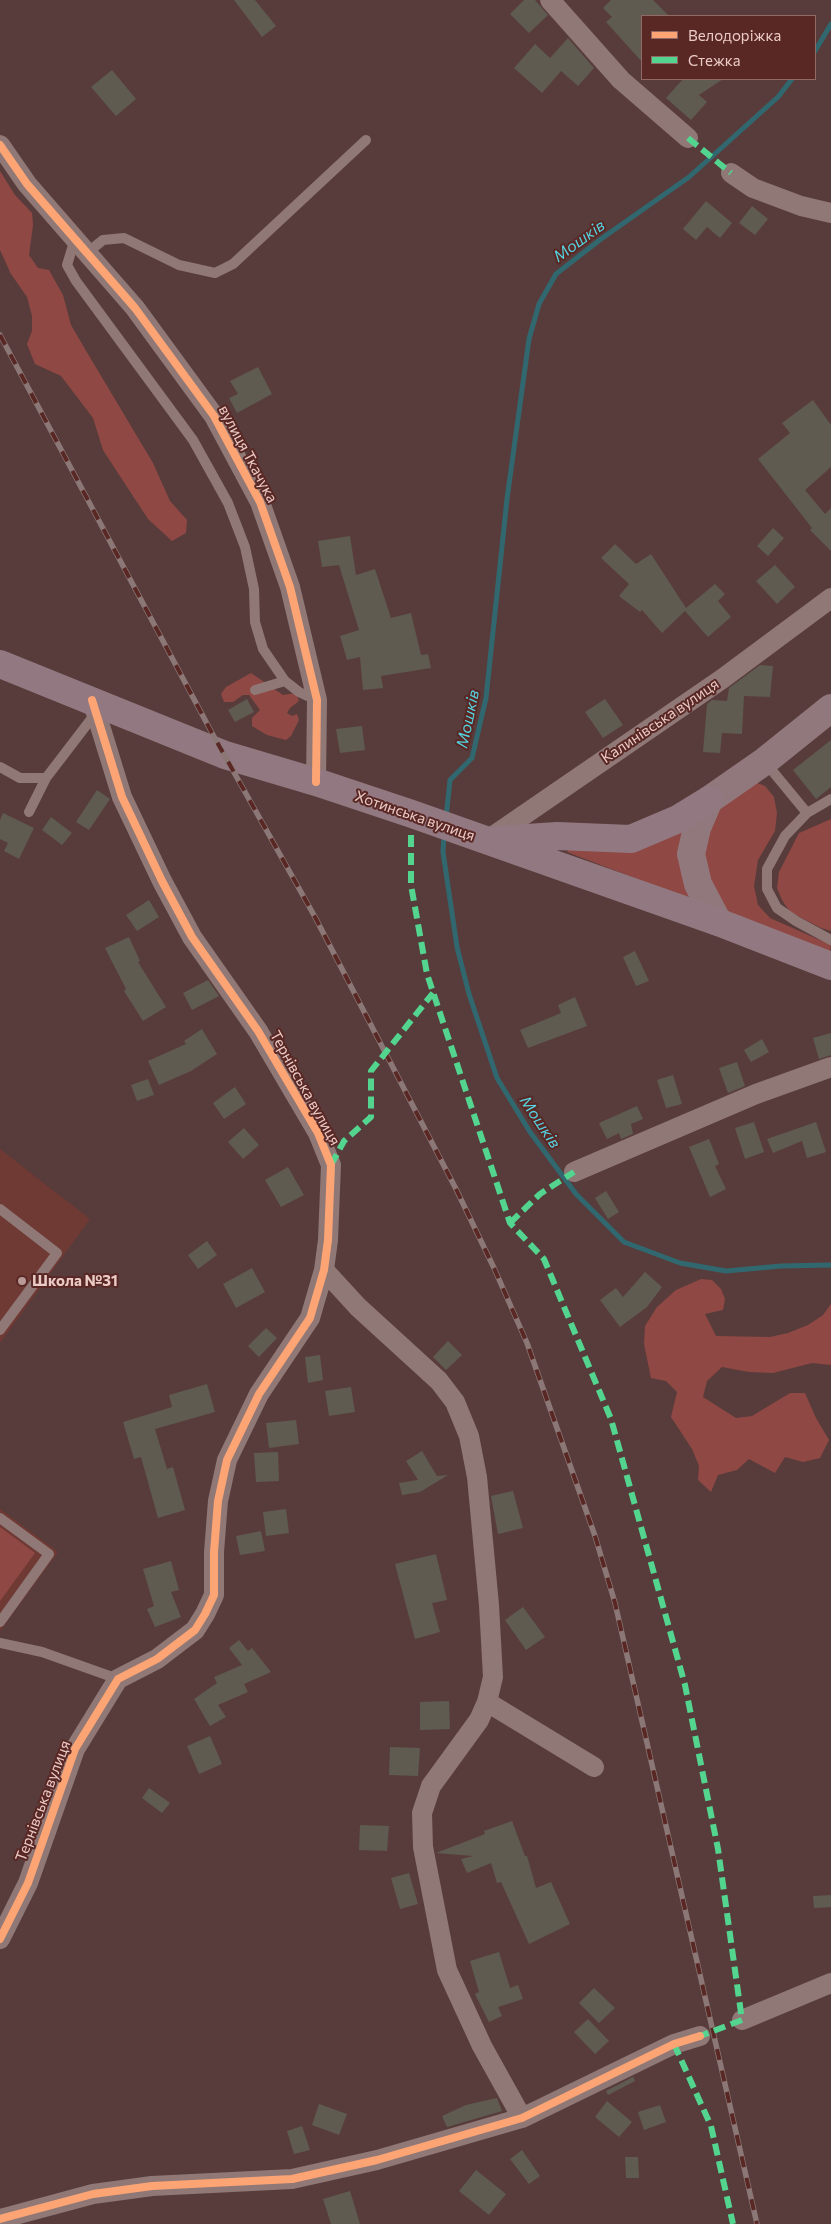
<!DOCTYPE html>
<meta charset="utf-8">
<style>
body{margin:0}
#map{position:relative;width:831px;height:2224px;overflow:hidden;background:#583c3b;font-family:Commissioner,sans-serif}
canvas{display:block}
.legend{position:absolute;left:641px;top:15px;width:175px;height:65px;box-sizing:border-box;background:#592724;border:1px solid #936965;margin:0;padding:6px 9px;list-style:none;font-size:15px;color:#ebcbc7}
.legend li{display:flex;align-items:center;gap:10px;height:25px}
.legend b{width:25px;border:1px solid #936965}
</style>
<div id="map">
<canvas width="831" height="2224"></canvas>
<ul class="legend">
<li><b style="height:6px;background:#fda474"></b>Велодоріжка</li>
<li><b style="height:6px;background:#53d58f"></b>Стежка</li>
</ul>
</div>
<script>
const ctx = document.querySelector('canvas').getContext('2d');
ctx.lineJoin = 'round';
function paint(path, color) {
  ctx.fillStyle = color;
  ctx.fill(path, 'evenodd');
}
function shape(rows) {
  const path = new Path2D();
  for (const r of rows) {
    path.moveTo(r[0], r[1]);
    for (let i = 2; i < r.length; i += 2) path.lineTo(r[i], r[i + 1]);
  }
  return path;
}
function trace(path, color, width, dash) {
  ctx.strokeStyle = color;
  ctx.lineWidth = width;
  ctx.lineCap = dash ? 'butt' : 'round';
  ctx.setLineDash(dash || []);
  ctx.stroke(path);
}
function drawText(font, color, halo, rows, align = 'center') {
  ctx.font = font + ' Commissioner,sans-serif';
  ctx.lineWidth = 4;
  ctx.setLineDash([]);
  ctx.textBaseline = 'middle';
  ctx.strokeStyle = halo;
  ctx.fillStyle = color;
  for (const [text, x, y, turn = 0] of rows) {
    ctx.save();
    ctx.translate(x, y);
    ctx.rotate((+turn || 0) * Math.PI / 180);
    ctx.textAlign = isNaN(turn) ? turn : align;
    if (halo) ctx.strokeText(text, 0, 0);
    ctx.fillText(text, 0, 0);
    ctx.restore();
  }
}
const built = shape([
 [0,1149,90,1219,0,1343],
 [0,1509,58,1552,0,1631]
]);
const green = shape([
 [0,171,15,195,32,213,33,225,29,255,38,268,49,270,63,295,71,325,85,349,153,463,170,501,187,520,186,533,172,541,148,519,114,467,103,450,93,418,61,376,35,364,27,344,32,331,32,316,27,297,11,274,0,250],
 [251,673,283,695,296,693,299,701,290,708,287,713,292,716,297,714,299,720,291,736,286,740,267,735,252,726,252,718,260,710,249,695,243,695,233,702,224,702,221,694,226,687],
 [755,782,765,786,774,797,777,813,775,831,758,860,754,886,758,905,770,918,831,945,830,952,727,911,706,876,704,841,714,814,736,792],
 [831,819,831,931,821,928,790,912,782,900,777,888,779,872,799,833],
 [688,825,697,902,567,852,572,844],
 [701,1279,712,1280,721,1289,725,1299,723,1310,705,1314,716,1336,770,1337,788,1333,808,1325,823,1315,831,1304,831,1365,812,1363,773,1373,749,1372,722,1367,707,1381,703,1397,736,1418,752,1416,790,1393,805,1393,816,1418,829,1440,820,1458,803,1462,785,1457,775,1473,749,1459,737,1470,718,1475,711,1492,698,1480,699,1466,692,1449,671,1417,677,1392,666,1381,651,1378,644,1344,645,1326,657,1307,676,1290],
 [0,1527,35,1553,0,1601]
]);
const stream = shape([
 [815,51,831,24],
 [446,818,450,780,472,758,486,698,507,499,529,339,539,304,556,274,601,239,689,177,778,97,792,79],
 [444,834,443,852,457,947,469,994,497,1078,530,1132,576,1194,624,1242,680,1263,726,1271,781,1266,831,1265]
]);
const building = shape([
 [234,0,255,0,276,26,262,37],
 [524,0,535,0,548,15,529,33,510,14],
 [611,0,653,0,669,16,642,16,642,62,606,22,612,17,603,8],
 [568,38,594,68,578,86,561,71,542,93,514,68,535,44,550,58],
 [112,70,136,99,116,116,91,87],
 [683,79,723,79,699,95,707,102,691,120,666,98],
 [706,201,732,223,720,238,707,227,696,240,683,229],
 [752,206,768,219,755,235,739,223],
 [258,367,272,394,237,413,229,398,238,394,230,381],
 [813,400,831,425,831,467,805,490,825,514,831,508,831,551,810,530,812,528,758,459,790,433,782,423],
 [773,528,784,538,768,556,757,546],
 [350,536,356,575,375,569,391,618,411,613,421,655,428,654,431,668,381,676,383,688,363,690,360,657,347,660,340,636,359,630,339,565,322,567,318,541],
 [615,544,636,564,651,554,686,608,715,584,725,594,718,601,731,617,708,637,685,611,662,633,642,610,640,612,619,596,629,584,601,558],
 [775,565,795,587,777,604,756,581],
 [760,665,773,666,770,697,744,696,742,734,722,733,720,753,703,752,707,704,712,700,727,701,729,688],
 [247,699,254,712,235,722,228,710],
 [605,699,623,725,603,738,585,712],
 [362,726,365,750,340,753,336,729],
 [831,740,831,787,816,799,793,770],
 [97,790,110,799,89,830,76,822],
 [3,813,34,828,19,859,4,851,8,843,0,839,0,820],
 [51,817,72,833,62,845,42,830],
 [149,900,159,917,137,931,126,915],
 [129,937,140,961,138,962,166,1007,143,1021,124,991,126,989,105,948],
 [635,951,649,981,636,986,623,957],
 [208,980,219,996,192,1010,183,993],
 [575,997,587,1026,528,1048,520,1030,561,1013,558,1005],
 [202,1029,217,1054,191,1071,159,1085,148,1061,186,1044,184,1041],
 [831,1033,831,1055,819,1059,813,1038],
 [762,1039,769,1052,751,1062,744,1050],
 [737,1062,745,1086,728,1093,719,1068],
 [673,1075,682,1104,666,1108,657,1080],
 [148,1079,154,1095,137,1101,131,1085],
 [235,1087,246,1104,224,1119,213,1103],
 [637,1106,643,1119,631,1124,633,1134,621,1139,619,1133,607,1139,599,1123],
 [754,1122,764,1152,745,1159,735,1128],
 [816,1122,826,1152,807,1158,802,1141,773,1153,767,1139],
 [244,1128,259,1145,243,1159,228,1142],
 [709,1139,719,1164,715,1166,726,1189,710,1197,689,1147],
 [288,1167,304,1195,281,1207,265,1180],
 [606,1191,619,1212,608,1219,595,1198],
 [207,1241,217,1255,198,1269,188,1255],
 [252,1268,265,1292,236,1308,223,1284],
 [645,1272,662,1287,647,1307,620,1327,600,1300,616,1288,623,1297],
 [266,1328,277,1338,259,1357,248,1346],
 [448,1341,462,1355,446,1370,433,1357],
 [320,1355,323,1380,308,1383,305,1357],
 [207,1384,215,1412,155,1429,167,1469,173,1467,185,1510,158,1518,141,1457,134,1459,123,1422,172,1407,169,1395],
 [351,1387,355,1412,329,1416,325,1391],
 [296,1420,299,1444,269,1448,266,1423],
 [422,1451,437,1476,448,1475,420,1492,402,1495,399,1483,418,1480,406,1461],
 [278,1452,279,1481,256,1482,254,1453],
 [513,1491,523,1528,498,1534,491,1496],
 [286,1509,289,1533,266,1536,263,1512],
 [261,1531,265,1551,240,1555,236,1536],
 [436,1554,447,1600,432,1603,440,1632,415,1639,395,1564],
 [171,1561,179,1590,171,1592,181,1617,155,1627,147,1609,154,1606,143,1569],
 [523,1607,545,1637,526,1650,505,1620],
 [239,1640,248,1651,252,1648,271,1672,244,1684,248,1692,218,1705,226,1717,210,1726,194,1699,217,1683,214,1677,242,1665,229,1648],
 [449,1701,450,1729,420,1730,420,1702],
 [210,1736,222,1764,199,1774,187,1746],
 [390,1747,420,1748,418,1776,389,1775],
 [149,1788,170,1803,162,1813,142,1798],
 [512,1821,525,1856,527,1856,536,1888,551,1882,570,1924,529,1944,501,1882,497,1883,491,1863,467,1873,461,1859,473,1856,436,1853,485,1834,484,1831],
 [360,1825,389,1826,387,1851,359,1850],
 [409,1873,418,1904,400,1909,391,1878],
 [831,1895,831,1907,814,1908,813,1896],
 [499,1952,510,1988,518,1985,523,1999,498,2007,502,2016,489,2022,475,1994,479,1992,470,1961],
 [594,1988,615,2008,599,2023,579,2003],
 [588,2019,609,2041,595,2054,574,2032],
 [633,2077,635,2081,608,2095,606,2091],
 [497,2098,502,2111,447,2127,442,2116,466,2105],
 [607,2101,632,2122,619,2137,595,2117],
 [319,2104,347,2114,339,2135,312,2125],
 [660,2105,666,2122,644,2130,638,2112],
 [302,2126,310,2150,294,2154,287,2131],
 [522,2150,540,2176,529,2184,510,2159],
 [625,2157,638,2157,639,2178,626,2178],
 [476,2170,506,2194,489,2215,459,2191],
 [350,2191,360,2224,331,2224,323,2199]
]);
const lane = shape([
 [75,239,67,265,76,281,193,440,228,503,245,547,254,589,255,622,263,649,285,681,299,692,316,700],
 [87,253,103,240,124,238,179,265,215,273,233,264,366,140],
 [255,690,285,681],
 [765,762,807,813],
 [0,767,20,778,46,778],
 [831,799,807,813,785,836,767,869,767,889,777,908,796,921,831,940],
 [29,812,46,778,95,714],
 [0,1209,57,1253,0,1330],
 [0,1518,49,1554,0,1622],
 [0,1643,42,1652,118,1679]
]);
const street = shape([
 [550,0,621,80,688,138],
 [0,145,27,184,135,308,214,416,260,502,290,587,317,700,316,782],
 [731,173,753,188,801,206,831,213],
 [486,841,722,679,831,598],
 [574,1172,756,1094,831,1067],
 [324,1270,358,1307,439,1381,455,1402,469,1436,477,1477,489,1605,493,1677,487,1702,594,1767],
 [487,1702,479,1720,431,1786,422,1813,423,1847,447,1970,482,2046,522,2118],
 [0,1939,28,1883,75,1749,118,1679,157,1659,195,1630,205,1614,214,1595,214,1552,218,1501,227,1460,259,1394,310,1318,324,1270,328,1240,331,1165,318,1133,258,1031,192,937,162,881,122,797,92,700],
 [742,2020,831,1983],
 [0,2219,93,2194,152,2186,292,2179,377,2160,522,2118,674,2044,700,2036]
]);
const primary = shape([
 [718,922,698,884,691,854,697,828,709,800,765,761,831,708]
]);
const highway = shape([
 [0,664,225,755,316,782,412,814,718,922,831,966],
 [497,840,557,836,631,839,678,819,709,800]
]);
const rail = shape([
 [0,335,212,733,315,917,456,1189,494,1268,527,1343,595,1536,615,1603,757,2224]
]);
const quiet = shape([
 [688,138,731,173],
 [411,835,411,885,427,974,510,1223,544,1259,611,1419,685,1685,718,1849,742,2020,700,2036],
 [331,1165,344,1141,371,1117,371,1071,433,993],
 [510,1223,540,1194,574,1172],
 [674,2044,711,2126,733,2224]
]);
const cycleway = shape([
 [0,145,27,184,135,308,214,416,260,502,290,587,317,700,316,782],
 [0,1939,28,1883,75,1749,118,1679,157,1659,195,1630,205,1614,214,1595,214,1552,218,1501,227,1460,259,1394,310,1318,324,1270,328,1240,331,1165,318,1133,258,1031,192,937,162,881,122,797,92,700],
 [0,2219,93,2194,152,2186,292,2179,377,2160,522,2118,674,2044,700,2036]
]);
const markers = [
 [22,1281,5,"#b89996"]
];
const streetNames = [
 ["вулиця Ткачука",248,454,62],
 ["Калинівська вулиця",660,721,-34],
 ["Хотинська вулиця",415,816,19],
 ["Тернівська вулиця",305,1088,61],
 ["Тернівська вулиця",43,1801,-69]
];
const poiNames = [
 ["Школа №31",32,1281]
];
const waterNames = [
 ["Мошків",579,241,-36],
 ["Мошків",468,719,-78],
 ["Мошків",540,1122,56]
];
paint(built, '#6f3934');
paint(green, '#8f4843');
trace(stream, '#31686f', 5);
paint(building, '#5f5b50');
trace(lane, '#8f7876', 10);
trace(street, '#8f7876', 20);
trace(primary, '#91787c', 28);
trace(highway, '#927880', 28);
trace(rail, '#8b7775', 5.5);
trace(rail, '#592724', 4, [11]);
trace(quiet, '#53d58f', 6, [12, 6]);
trace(cycleway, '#fda474', 8);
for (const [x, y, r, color] of markers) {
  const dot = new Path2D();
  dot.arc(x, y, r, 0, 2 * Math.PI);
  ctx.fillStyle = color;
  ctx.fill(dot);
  trace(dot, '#592724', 2);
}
drawText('15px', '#ebcbc7', '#592724', streetNames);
drawText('bold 15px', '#ebcbc7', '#592724', poiNames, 'left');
drawText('italic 16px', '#55d3e1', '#592724', waterNames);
</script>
